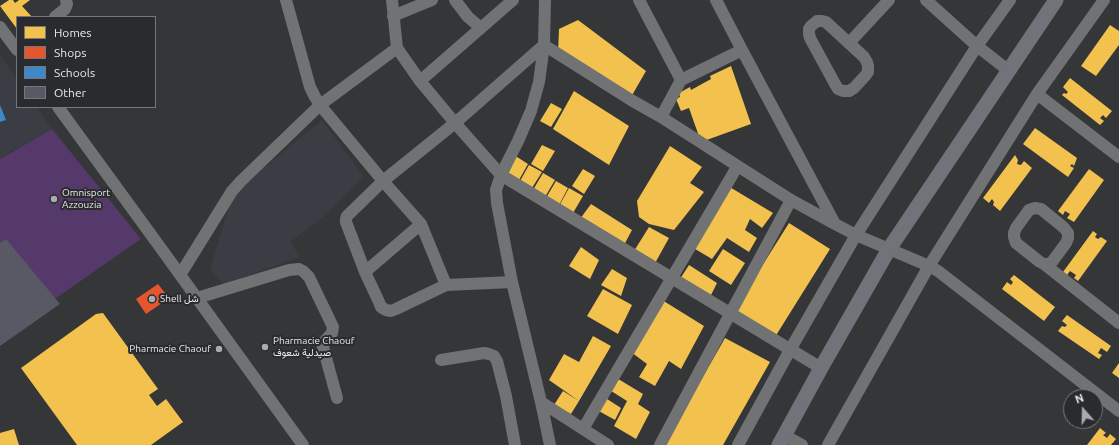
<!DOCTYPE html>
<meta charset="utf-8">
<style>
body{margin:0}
#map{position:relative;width:1119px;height:445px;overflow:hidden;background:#353638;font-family:Ubuntu,sans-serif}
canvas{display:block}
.legend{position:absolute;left:16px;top:16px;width:140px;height:92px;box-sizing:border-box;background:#2a2b2f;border:1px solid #76777b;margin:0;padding:5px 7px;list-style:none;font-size:12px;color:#e9eaed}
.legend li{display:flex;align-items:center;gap:8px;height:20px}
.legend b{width:20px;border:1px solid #76777b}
.north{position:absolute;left:1063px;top:389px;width:40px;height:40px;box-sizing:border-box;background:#2a2b2f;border:1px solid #76777b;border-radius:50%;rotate:340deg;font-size:11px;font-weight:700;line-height:16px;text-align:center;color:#e9eaed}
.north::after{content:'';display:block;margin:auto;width:14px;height:18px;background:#aaabae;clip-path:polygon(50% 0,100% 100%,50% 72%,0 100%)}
</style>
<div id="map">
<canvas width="1119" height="445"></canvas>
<ul class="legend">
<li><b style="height:11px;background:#f2c14e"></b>Homes</li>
<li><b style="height:11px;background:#e4572e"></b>Shops</li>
<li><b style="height:11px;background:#3f88c5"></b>Schools</li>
<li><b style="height:11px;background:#595865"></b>Other</li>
</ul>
<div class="north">N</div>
</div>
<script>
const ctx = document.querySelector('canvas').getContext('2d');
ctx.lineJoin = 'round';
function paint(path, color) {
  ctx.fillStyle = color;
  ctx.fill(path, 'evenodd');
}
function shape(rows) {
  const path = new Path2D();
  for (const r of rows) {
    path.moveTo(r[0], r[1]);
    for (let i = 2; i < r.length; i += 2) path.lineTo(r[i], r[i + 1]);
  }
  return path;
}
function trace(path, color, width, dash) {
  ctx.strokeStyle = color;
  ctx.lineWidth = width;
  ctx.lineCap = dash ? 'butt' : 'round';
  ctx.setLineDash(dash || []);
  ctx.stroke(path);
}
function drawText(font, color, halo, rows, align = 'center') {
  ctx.font = font + ' Ubuntu,Vazirmatn,sans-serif';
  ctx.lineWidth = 4;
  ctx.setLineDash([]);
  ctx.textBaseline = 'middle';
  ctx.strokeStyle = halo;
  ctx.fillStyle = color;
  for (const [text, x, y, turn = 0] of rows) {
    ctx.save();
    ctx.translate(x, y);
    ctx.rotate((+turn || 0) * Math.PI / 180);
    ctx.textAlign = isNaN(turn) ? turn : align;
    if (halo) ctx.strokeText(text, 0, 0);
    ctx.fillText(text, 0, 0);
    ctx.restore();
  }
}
const built = shape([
 [0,55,17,79,17,107,37,107,52,129,0,158],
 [322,120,364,177,316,223,290,242,300,257,224,284,210,270,233,193]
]);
const green = shape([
 [52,129,141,239,0,337,0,159]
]);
const homes = shape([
 [9,0,13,0,15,3,19,0,30,0,22,6,32,17,17,17,17,29,0,6],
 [578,20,646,71,631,97,558,53,559,29],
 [1110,25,1119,31,1119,45,1096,76,1081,66],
 [731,66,751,124,701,142,689,108,681,111,676,99,680,97,679,93,690,87,691,90,711,79,710,76],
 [1070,78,1112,111,1106,118,1103,115,1100,118,1104,121,1100,125,1062,95,1064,93,1066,94,1068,92,1063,87],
 [574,91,629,126,609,165,553,129],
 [551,103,562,109,551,127,540,121],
 [1035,128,1077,158,1074,166,1072,164,1070,166,1074,168,1068,177,1023,144],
 [542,145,555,151,543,171,531,164],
 [670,146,702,167,690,183,704,192,674,230,649,224,639,217,637,201],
 [514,155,528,164,519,180,505,173],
 [1015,155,1018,160,1017,164,1021,165,1024,161,1032,168,1000,211,993,205,994,202,992,199,989,203,983,198],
 [529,165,542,172,532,188,520,181],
 [583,169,595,176,584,194,572,186],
 [1089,169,1104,180,1074,222,1067,218,1070,214,1065,211,1063,215,1058,211],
 [543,173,555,180,545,197,533,190],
 [556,181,568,188,559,205,546,198],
 [728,186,773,213,762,228,750,219,745,230,757,238,749,252,727,238,712,259,690,246],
 [569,188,583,196,573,213,559,206],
 [591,204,632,230,624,245,580,219],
 [789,223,830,249,775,337,733,312],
 [649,227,669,238,654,265,634,251],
 [1093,231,1097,234,1095,237,1098,239,1101,237,1107,241,1078,281,1074,278,1076,275,1070,271,1067,275,1063,272],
 [581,247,599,260,590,279,569,266],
 [723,249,745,263,731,285,709,271],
 [689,265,717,283,710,297,680,279],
 [612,269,627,278,621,296,601,285],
 [1014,275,1055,307,1044,321,1002,289,1007,282,1011,285,1013,282,1010,279],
 [603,289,632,305,618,334,587,316],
 [662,300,704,326,681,369,669,361,655,386,639,377,647,364,631,352],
 [103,313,158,389,149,395,157,406,166,399,183,422,151,445,77,445,21,368,96,314],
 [1067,315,1111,346,1107,352,1101,348,1098,353,1102,355,1099,359,1058,331,1062,326,1065,327,1067,325,1062,321],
 [593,336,611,346,579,401,549,380,564,354,579,362],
 [725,338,770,362,723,445,664,445],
 [1119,363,1119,378,1112,373],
 [615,377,643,394,638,404,650,412,636,439,614,426,627,401,608,389],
 [563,391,579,401,571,414,554,405],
 [604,397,621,408,615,420,597,410],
 [1100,428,1106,433,1103,435,1107,438,1110,434,1116,439,1111,445,1087,445],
 [14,429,19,445,0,445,0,433]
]);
const shops = shape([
 [158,284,169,298,146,314,136,299]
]);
const schools = shape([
 [0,105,6,120,0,122]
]);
const building = shape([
 [6,239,60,304,0,346,0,243]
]);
const minor = shape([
 [286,0,310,87,315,97,320,105,383,181,421,224,446,285],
 [392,0,397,48,420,81,455,123,501,175,821,368],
 [455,0,468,17,481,28],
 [545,0,544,45,539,82,531,111,518,141,501,175,496,190,497,203,512,282,541,402,550,445],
 [639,0,681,80],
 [716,0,742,50,835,224,856,235,929,266,938,271,1119,411],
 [926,0,977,46,1009,71],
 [393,16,432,0],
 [55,17,65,9,67,4,66,0],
 [817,21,822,21,826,22,864,57,867,62,868,66,868,72,865,76,854,88,849,91,843,91,838,89,835,84,810,38,809,34,809,29,811,26,817,21],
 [0,27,17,50],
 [849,43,889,0],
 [420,81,513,0],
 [1037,94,1119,157],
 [58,107,160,247,303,445],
 [661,117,681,80,742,50],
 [1035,208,1041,209,1062,226,1065,229,1068,233,1068,238,1066,243,1052,262,1048,264,1044,264,1040,262,1016,243,1014,237,1014,233,1016,228,1029,210,1035,208],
 [1044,264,1119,323],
 [365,272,421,224],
 [180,275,232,191,241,181,320,105,397,48],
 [512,282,446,285,396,309,391,311,386,310,381,307,379,302,365,272,346,222,346,219,347,216,383,181,455,123,544,45,631,100,661,117,791,200,835,224],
 [197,298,289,270,299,269,303,271,309,277,333,327,332,333,325,341,323,347,337,398],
 [441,360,484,353,489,354,494,356,497,361,506,396,515,445],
 [541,402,608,445],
 [583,429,737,167],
 [784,435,802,445],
 [660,445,791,200],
 [738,445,790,350,856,235,977,46,1010,0],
 [828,445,929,266,1037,94,1104,0]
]);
const major = shape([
 [779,445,821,368,889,249,1056,0]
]);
const markers = [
 [54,199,4,"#aaabae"],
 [152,299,4,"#aaabae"],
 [265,347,4,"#aaabae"],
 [219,349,4,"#aaabae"]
];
const poiNames = [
 ["Omnisport",62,193],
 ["Azzouzia",62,205],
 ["Shell شل",160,299],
 ["Pharmacie Chaouf",273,341],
 ["صيدلية شعوف",273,353],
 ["Pharmacie Chaouf",211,349,"right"]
];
paint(built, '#3b3d45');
paint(green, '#55396a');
paint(homes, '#f2c14e');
paint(shops, '#e4572e');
paint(schools, '#3f88c5');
paint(building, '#595865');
trace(minor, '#707273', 12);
trace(major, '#707379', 15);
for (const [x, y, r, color] of markers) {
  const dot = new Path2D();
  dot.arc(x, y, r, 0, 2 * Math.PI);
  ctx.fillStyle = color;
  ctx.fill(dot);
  trace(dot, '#2a2b2f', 1.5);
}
drawText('10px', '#e9eaed', '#2a2b2f', poiNames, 'left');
</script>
